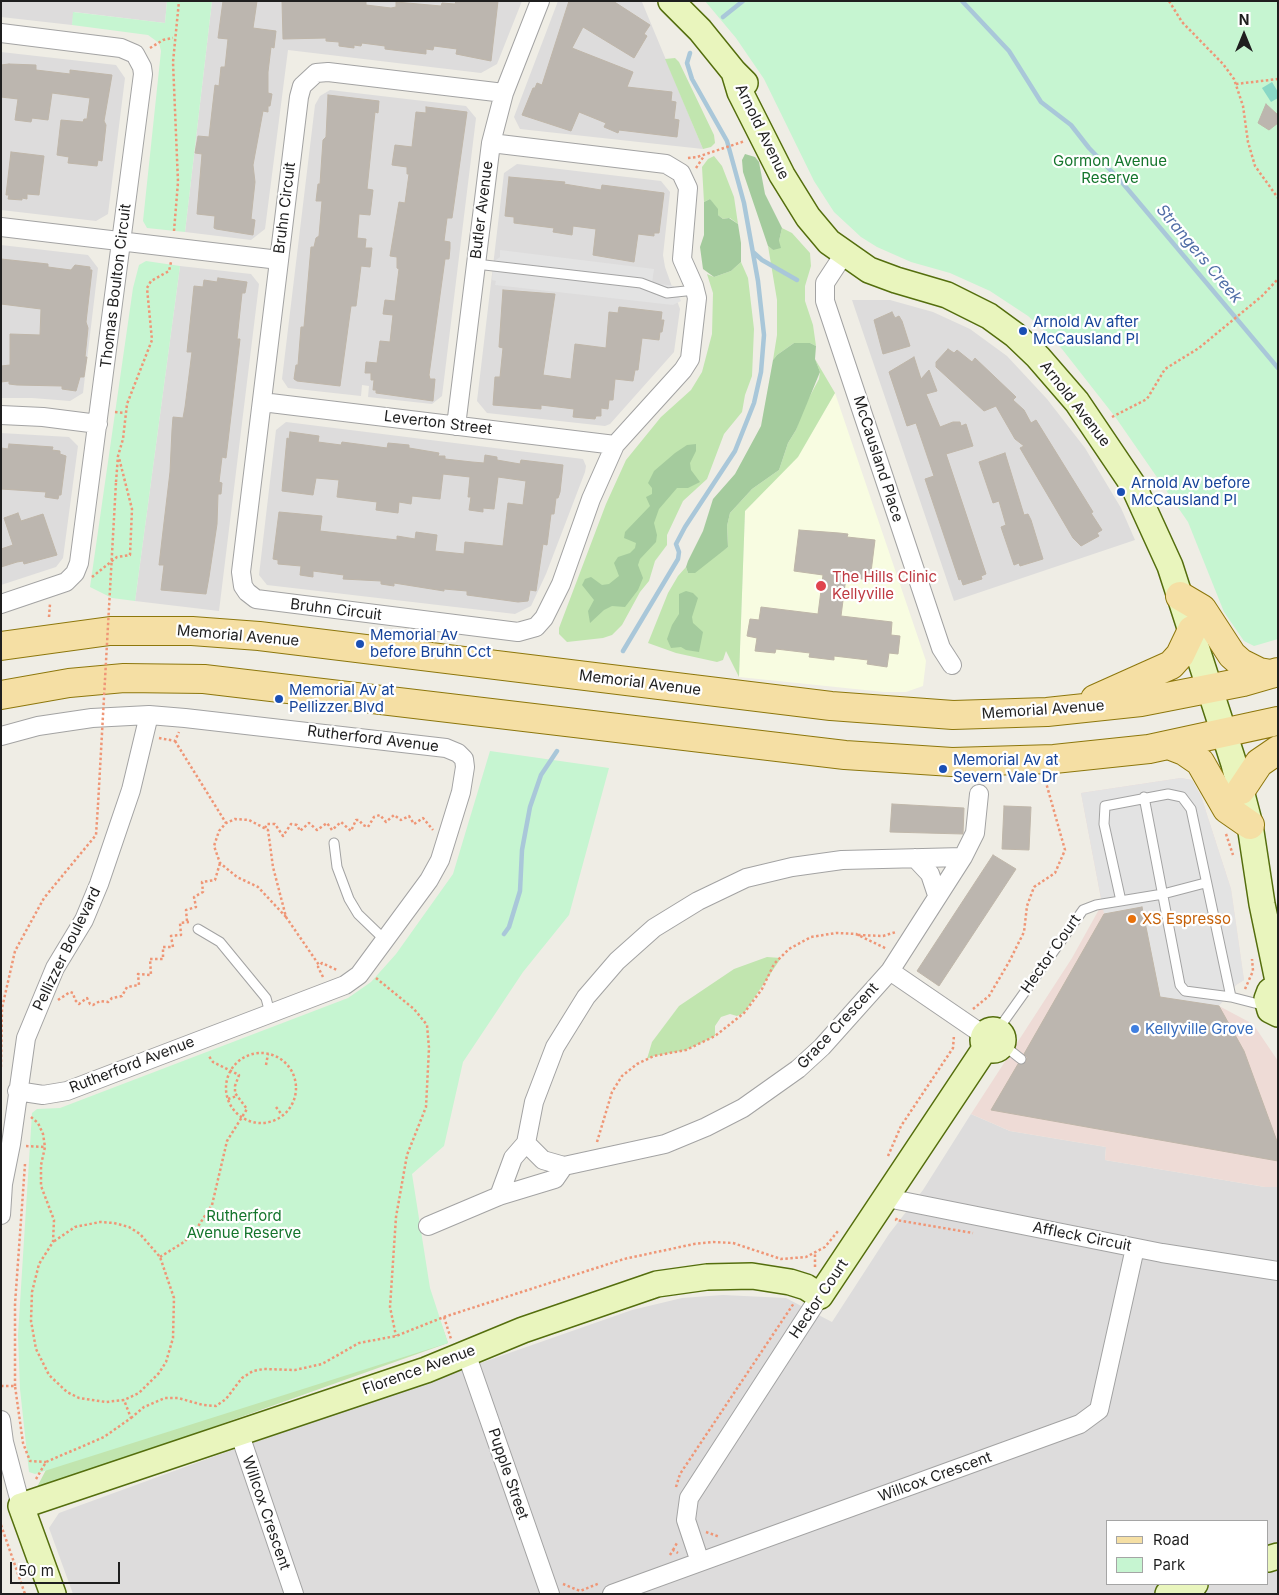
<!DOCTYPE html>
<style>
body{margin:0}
#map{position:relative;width:1279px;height:1595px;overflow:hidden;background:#efede5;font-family:Inter,sans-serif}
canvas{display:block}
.frame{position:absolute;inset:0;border:2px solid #1f1f1f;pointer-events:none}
.legend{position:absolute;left:1106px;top:1520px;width:162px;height:65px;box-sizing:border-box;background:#fff;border:1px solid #a5a5a5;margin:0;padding:6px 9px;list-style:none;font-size:15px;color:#1f1f1f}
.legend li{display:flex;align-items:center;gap:10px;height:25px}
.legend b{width:25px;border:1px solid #a5a5a5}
.north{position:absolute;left:1219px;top:10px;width:50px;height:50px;-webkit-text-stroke:4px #fff;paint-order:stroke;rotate:0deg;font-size:14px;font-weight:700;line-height:20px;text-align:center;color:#1f1f1f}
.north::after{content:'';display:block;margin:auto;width:18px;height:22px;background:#1f1f1f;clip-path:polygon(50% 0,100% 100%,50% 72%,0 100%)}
.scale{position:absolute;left:10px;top:1562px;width:110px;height:22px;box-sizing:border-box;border:2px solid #1f1f1f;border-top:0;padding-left:6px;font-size:15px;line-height:18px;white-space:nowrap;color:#1f1f1f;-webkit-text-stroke:4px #fff;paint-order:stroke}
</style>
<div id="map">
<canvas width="1279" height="1595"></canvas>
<div class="frame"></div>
<ul class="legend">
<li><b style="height:6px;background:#f5dfa4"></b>Road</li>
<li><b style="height:14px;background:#c6f5d1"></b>Park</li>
</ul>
<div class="north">N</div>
<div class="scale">50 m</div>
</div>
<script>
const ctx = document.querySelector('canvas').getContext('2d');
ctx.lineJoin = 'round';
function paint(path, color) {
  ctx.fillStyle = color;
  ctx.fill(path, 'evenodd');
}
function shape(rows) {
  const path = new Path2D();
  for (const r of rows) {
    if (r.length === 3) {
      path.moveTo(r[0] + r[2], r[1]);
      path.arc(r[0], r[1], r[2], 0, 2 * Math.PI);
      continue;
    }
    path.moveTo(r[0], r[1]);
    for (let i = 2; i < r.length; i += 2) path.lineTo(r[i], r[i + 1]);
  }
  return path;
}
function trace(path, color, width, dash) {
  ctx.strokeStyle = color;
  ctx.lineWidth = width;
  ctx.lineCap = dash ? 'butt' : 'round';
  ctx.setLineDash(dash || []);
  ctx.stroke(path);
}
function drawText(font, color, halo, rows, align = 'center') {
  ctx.font = font + ' Inter,sans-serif';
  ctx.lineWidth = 4.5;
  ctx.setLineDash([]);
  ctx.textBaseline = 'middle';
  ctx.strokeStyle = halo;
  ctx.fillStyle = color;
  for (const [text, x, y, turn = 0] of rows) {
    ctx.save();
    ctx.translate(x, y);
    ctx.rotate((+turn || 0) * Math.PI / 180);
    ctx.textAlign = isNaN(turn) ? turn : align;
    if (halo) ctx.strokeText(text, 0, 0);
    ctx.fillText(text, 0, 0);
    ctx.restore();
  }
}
const residential = shape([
 [1,1,167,1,165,23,74,12,72,25,1,17],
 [212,1,522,1,497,64,481,73,288,50,265,229,251,240,185,232],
 [558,1,642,2,703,149,520,129,514,117],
 [1,52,116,65,125,78,108,214,96,221,1,210],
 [330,90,466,106,476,118,442,396,432,404,368,397,369,386,362,385,361,396,288,388,282,379,315,105,320,96],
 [517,164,661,181,670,192,663,255,665,267,680,309,674,352,610,424,605,426,487,413,477,401,504,173],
 [1,245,88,255,98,268,83,393,70,401,32,398,1,398],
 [180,266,251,274,259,284,219,611,135,601],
 [852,300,890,300,933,312,970,329,1007,356,1047,399,1085,448,1121,508,1135,540,954,601],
 [286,422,583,459,586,466,585,472,546,574,531,606,515,614,267,585,259,575,276,430],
 [1,433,69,437,78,446,63,558,56,567,1,585],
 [971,1114,1010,1131,1106,1147,1105,1160,1265,1187,1278,1187,1278,1594,73,1594,49,1528,59,1513,218,1455,632,1310,682,1298,723,1295,786,1298,832,1322,889,1234,923,1190],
 [1108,1521,1268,1521,1268,1584,1108,1584]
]);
const commercial = shape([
 [1181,778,1192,780,1201,796,1231,889,1244,980,1236,985,1219,1006,1253,1024,1278,1061,1278,1187,1265,1187,1105,1160,1106,1147,1010,1131,971,1114,1072,958,1102,904,1081,793]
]);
const education = shape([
 [835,393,926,661,923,686,906,692,884,692,739,677,745,511,798,456]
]);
const grass = shape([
 [675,58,679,62,714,135,715,143,711,147,703,149,665,59],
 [714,156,722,166,734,197,738,224,730,218,723,219,718,215,710,199,704,202,702,167,708,159],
 [782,228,792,233,810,253,811,266,805,286,805,301,813,325,816,346,810,343,794,343,777,355,773,360,777,335,777,300,768,246,773,250,779,241],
 [741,262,748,278,754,329,752,376,745,395,742,412,724,434,707,479,683,501,667,535,667,545,655,561,649,581,640,592,622,625,612,635,603,638,567,642,559,634,559,628,606,504,626,460,661,417,691,390,702,372,712,334,713,293,707,274,714,277,731,271],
 [815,359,835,393,798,457,745,511,739,677,726,651,723,660,717,662,676,653,648,643,668,593,678,576,686,567,688,573,728,547,727,526,730,513,752,489,779,470,788,443,796,430,802,411,819,379,820,372],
 [767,957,781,958,744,1013,737,1016,730,1014,721,1017,715,1026,715,1036,686,1050,654,1056,647,1059,652,1042,679,1006,734,969],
 [441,1323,448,1343,48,1486,37,1487,48,1466]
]);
const forest = shape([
 [745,154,755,157,759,162,765,194,782,228,779,241,781,248,773,250,768,246,743,172,742,160],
 [710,199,718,209,718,215,723,219,729,218,738,224,741,243,741,262,731,271,714,277,703,269,700,247,704,235,704,202],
 [794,343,810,343,816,346,815,359,820,372,796,430,788,443,779,470,752,489,730,513,727,526,728,547,695,573,688,573,686,567,688,561,703,531,713,499,735,474,761,426,773,360,777,355],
 [696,444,696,451,690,463,691,470,700,482,688,488,677,488,659,509,654,523,657,535,656,542,640,559,638,565,643,578,638,590,625,607,612,606,604,610,590,623,588,611,594,600,582,585,585,579,591,577,602,585,609,584,619,576,614,563,618,557,630,553,635,548,636,543,624,538,625,532,650,506,646,497,652,494,652,488,648,483,654,471,675,453,687,445],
 [686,591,693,593,698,598,692,617,693,623,703,632,699,652,686,650,681,647,671,648,667,639,672,625,679,614,679,594]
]);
const park = shape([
 [167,1,212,1,185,232,147,228,143,221,161,51,159,43,148,35,72,25,73,12,165,23],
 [705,1,1278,1,1278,639,1254,646,1244,641,1224,612,1188,522,1116,418,1062,349,1046,332,1028,316,990,291,950,273,911,262,877,247,861,237,834,212,814,181,764,79,736,38],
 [146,261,180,266,135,601,112,598,90,587,133,288,139,265],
 [490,751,609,768,569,915,523,972,463,1062,444,1146,412,1174,430,1288,448,1343,35,1474,29,1472,20,1389,18,1335,32,1113,37,1109,60,1108,348,998,371,982,396,954,453,874]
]);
const pitch = shape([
 [1272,82,1278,92,1278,98,1271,102,1262,88]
]);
const parking = shape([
 [500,250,654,269,652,283,674,286,681,301,673,305,495,285,496,281,492,280,493,262,500,257],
 [1181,778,1192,780,1201,796,1231,889,1244,980,1236,985,1219,1006,1160,997,1142,907,1104,914,1081,793]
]);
const stream = shape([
 [962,1,1009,51,1041,102,1071,125,1089,148,1120,180,1278,368],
 [723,17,743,1],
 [753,252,762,260,797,280],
 [623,651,678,559,679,552,676,544,685,527,735,451,754,403,761,372,764,335,758,281,744,203,727,141,692,79,687,63,690,53],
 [504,934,509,927,520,891,522,850,530,807,541,775,557,751]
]);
const building = shape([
 [223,1,257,1,253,28,276,31,274,48,271,47,268,72,268,93,272,94,270,106,268,106,268,112,263,111,253,165,255,182,251,219,255,220,253,235,216,229,214,228,215,216,197,214,202,154,195,153,198,136,209,137,215,85,219,86,221,67,225,67,228,39,218,38,223,1],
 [282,1,366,1,366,5,391,8,396,7,396,2,441,6,442,3,455,4,456,1,498,1,491,61,456,54,457,49,434,46,433,50,426,49,426,54,385,49,385,46,362,43,361,46,354,45,354,48,339,46,339,42,326,41,326,38,283,39,282,1],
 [569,1,613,1,650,25,644,34,647,36,634,58,583,27,572,48,633,72,627,87,672,92,671,101,676,102,674,119,679,120,677,137,619,130,618,133,604,127,606,123,579,112,571,131,522,115,533,88,535,88,537,83,542,85,569,1],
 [9,64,36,65,36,70,70,74,70,70,112,75,104,121,106,125,102,161,98,160,97,166,68,163,69,157,57,155,61,120,83,122,84,119,87,119,90,98,52,93,48,120,32,118,31,122,15,120,18,99,1,97,1,65,9,64],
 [328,95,379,101,378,113,375,112,367,189,373,190,370,215,359,214,357,238,366,239,365,248,372,248,370,267,361,266,356,306,351,306,340,386,297,381,294,379,296,365,298,365,301,327,304,327,311,247,314,247,316,238,319,236,322,201,316,201,318,184,320,184,323,140,326,137,328,95],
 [1266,104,1278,115,1278,123,1269,130,1258,123,1266,104],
 [426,107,467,112,452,218,447,218,444,241,450,242,450,248,449,259,445,259,429,375,430,379,435,379,433,401,376,393,376,390,373,390,374,380,371,380,371,373,365,373,366,362,377,363,380,341,390,342,393,315,383,314,385,300,395,301,399,269,397,268,397,257,390,256,399,202,405,203,409,174,407,174,407,167,392,165,395,145,412,147,416,112,426,113,426,107],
 [11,152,44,156,39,195,27,194,27,199,22,198,22,200,8,199,9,195,6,195,11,152],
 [509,177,565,182,564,184,601,190,602,185,664,193,659,233,654,233,654,236,638,234,634,262,593,255,596,229,573,226,572,235,553,232,554,228,514,223,514,217,505,216,509,177],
 [1,259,48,264,48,267,71,270,75,265,90,267,90,270,92,270,86,322,88,328,85,357,87,357,84,377,80,377,76,391,62,389,62,386,17,385,9,384,9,381,1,382,1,366,10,365,10,334,40,335,41,309,1,304,1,259],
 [218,278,247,282,245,293,242,293,237,339,240,339,226,458,222,457,219,482,222,483,221,494,218,494,217,524,209,577,206,594,161,590,164,565,159,565,170,472,172,430,173,417,183,418,185,407,192,352,187,352,194,286,203,287,204,280,217,282,218,278],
 [503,290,555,294,543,375,571,379,575,344,606,348,609,312,618,313,619,307,662,312,661,320,664,320,662,332,660,332,659,340,642,338,638,370,635,370,633,381,615,379,613,400,609,400,608,409,601,408,601,416,596,416,595,419,573,417,574,409,541,405,541,409,493,405,495,377,500,377,503,348,499,347,503,290],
 [892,312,895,318,899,316,902,321,910,346,883,354,874,320,892,312],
 [948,349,954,353,957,350,972,362,975,358,1016,397,1013,400,1024,410,1031,423,1036,420,1093,512,1091,513,1102,530,1097,533,1099,536,1081,546,1073,538,1020,448,1024,446,1015,439,996,406,984,411,936,367,936,362,948,349],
 [914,357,921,379,929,370,937,391,926,394,940,427,953,422,960,422,961,426,966,424,973,446,946,454,986,574,981,576,982,579,963,585,961,579,959,580,925,479,934,476,916,423,907,426,889,372,914,357],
 [290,432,319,436,318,442,341,445,342,442,387,448,388,443,409,445,409,448,439,453,438,456,445,456,445,459,472,462,484,463,485,455,497,457,497,460,520,464,521,460,563,465,560,492,558,498,556,498,554,514,551,514,547,545,543,544,536,591,530,590,528,601,518,602,467,595,467,591,444,589,444,591,394,583,394,586,381,584,381,581,343,579,344,575,313,571,313,577,300,575,301,566,278,564,278,560,273,559,279,512,322,516,320,531,397,540,397,536,415,539,416,532,437,535,435,551,464,554,465,542,503,546,508,503,523,505,526,481,498,477,494,509,483,508,483,512,469,510,471,497,468,497,470,477,443,474,440,499,412,496,411,504,399,502,398,513,376,510,377,502,337,497,339,480,316,478,313,495,282,491,287,438,289,439,290,432],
 [9,444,53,447,52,450,60,451,60,454,66,456,61,495,59,495,58,499,45,497,46,492,1,489,1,448,8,449,9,444],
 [1005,453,1024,515,1028,514,1031,520,1043,559,1020,566,1019,563,1014,565,1001,527,1006,525,999,501,993,503,979,462,1005,453],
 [18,513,21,521,43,514,57,555,24,564,23,561,17,562,1,567,1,549,13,545,4,518,18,513],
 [799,530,839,533,848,534,847,537,875,540,870,580,846,577,841,616,892,622,891,635,900,636,898,654,889,653,887,667,867,664,868,660,834,656,834,660,809,657,810,653,776,649,775,653,755,651,757,638,747,636,750,619,759,620,761,607,818,614,823,575,794,571,799,530],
 [892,804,964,808,963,834,890,832,892,804],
 [1004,806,1031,807,1029,850,1002,849,1004,806],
 [993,855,1016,869,939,986,917,971,993,855],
 [1142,907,1160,997,1219,1006,1244,1051,1278,1144,1278,1161,991,1110,1018,1064,1026,1062,1027,1057,1024,1054,1104,914,1142,907]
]);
const path = shape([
 [1169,1,1182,22,1223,64,1234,79,1243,106,1248,142,1255,166,1278,198],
 [150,48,163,40,173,38],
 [1236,84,1278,79],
 [688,158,697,157,745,141],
 [696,168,704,156],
 [174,231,178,182,173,62,179,1],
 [115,412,125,413],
 [1112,417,1147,399,1165,369,1199,348,1262,296,1278,279],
 [116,482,118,456,123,439,127,404,152,340,147,288,151,281,169,271,171,262],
 [92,577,117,557,130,555,132,509,119,458],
 [49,617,50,604],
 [159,738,175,741,179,732],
 [175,741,226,823],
 [265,828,267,824,275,824,283,836,291,824,297,825,300,831,309,823,317,830,327,823,332,830,341,822,351,831,356,820,359,820,363,825,368,827,374,817,380,815,386,822,394,815,401,820,409,816,414,824,423,818,433,830],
 [1226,834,1233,855],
 [286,917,258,887,237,877,220,863,214,846,219,831,226,823,235,819,249,820,268,830,273,867,286,917,319,965],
 [187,921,186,910,196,907,194,897,203,892,202,882,215,880,220,863],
 [858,935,883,936,896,932],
 [323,977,318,967,322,963,337,970],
 [376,978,414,1009,427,1025,429,1048,426,1107,407,1155,396,1217,390,1307,396,1336],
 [1245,989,1253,971,1252,959],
 [58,1000,70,992,73,993,75,1000,79,1004,87,998,90,1004,93,1005,100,1001,108,1002,112,998,122,996,127,987,139,985,138,974,151,975,150,959,163,959,163,947,173,947,171,936,181,935,180,923,189,922],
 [973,1009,989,996,1009,962,1024,932,1027,906,1034,887,1055,873,1065,850,1045,779],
 [261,1088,35],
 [266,1065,268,1054],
 [1,1067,2,1008,15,951,44,898,96,835,98,805],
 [228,1099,237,1096],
 [276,1107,282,1115],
 [31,1117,38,1123,43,1134,45,1147,41,1165,41,1186,54,1220,53,1242,39,1264,32,1292,31,1321,36,1349,49,1375,67,1392,79,1398,106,1402,124,1400,139,1393,159,1373,166,1362,173,1338,174,1298,160,1257,140,1234,129,1227,114,1223,100,1222,75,1227,53,1242],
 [597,1142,612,1092,622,1076,637,1064,654,1056,686,1050,715,1036,729,1025,744,1013,762,989,774,964,789,949,811,937,836,933,856,934,887,949],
 [26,1146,45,1147],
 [888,1156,901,1126,953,1048,954,1035],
 [897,1218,896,1220,973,1233],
 [160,1257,184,1242,195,1231,212,1205,227,1141,247,1109,235,1093,235,1086,239,1075,213,1062,208,1055],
 [815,1267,815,1254],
 [444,1317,451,1339],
 [1,1386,15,1386,23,1443,30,1461,46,1462],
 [15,1386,15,1304,25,1164],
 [131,1418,144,1407,165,1398,178,1398,203,1405,216,1406,226,1399,242,1378,253,1371,264,1369,295,1370,322,1364,359,1343,396,1336,444,1317,624,1259,694,1244,713,1242,733,1243,781,1259,806,1257,825,1247,838,1231],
 [36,1479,46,1462,104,1437,131,1418,124,1400],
 [676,1487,680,1474,794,1303],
 [1,1525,25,1594],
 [706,1532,720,1537],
 [673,1550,677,1543],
 [670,1555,673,1550,678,1553],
 [563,1584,580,1591,600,1583]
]);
const lane = shape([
 [476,264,641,283,667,293,695,290],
 [1144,797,1180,985,1185,991,1231,997],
 [334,843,337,867,349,899,358,914,386,941],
 [1121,901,1104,824,1105,806,1168,794,1182,797,1191,809,1231,997,1266,1006],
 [198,929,220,942,266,998,270,1013],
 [997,1031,1083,910,1096,905,1163,894,1205,883],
 [1002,1044,1021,1059]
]);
const street = shape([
 [1,33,121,48,135,54,142,67,143,74,79,563,75,573,66,582,1,604],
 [491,143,666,164,681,173,688,188,682,259,694,286,697,298,690,359,683,370,615,445,591,499,561,584,544,618,536,627,518,632,256,599,247,592,243,586,241,572,299,97,302,86,316,73,328,72,504,93],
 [1,227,279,260],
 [844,254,825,283,825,301,941,648,952,665],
 [262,402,615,445],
 [1,415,43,417,98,424],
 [456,426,491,143,504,93,540,1],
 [1,736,38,726,92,718,149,715,185,718,446,748,458,753,464,759,465,767,461,792,440,860,429,880,359,975,345,985,67,1091,43,1095,17,1091],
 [915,858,930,874,937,895],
 [890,971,963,857,975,833,979,794],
 [526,1143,543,1160,564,1166,665,1144,706,1127,743,1108,798,1069,822,1047,890,971,985,1036],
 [499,1196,513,1158,526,1143,534,1102,555,1047,586,997,617,961,654,928,698,901,746,878,792,867,842,860,963,857],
 [887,1198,1162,1253,1278,1271],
 [1,1215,3,1184,11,1144,26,1038,55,968,84,920,99,884,131,790,149,715],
 [428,1226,499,1196,555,1179,564,1166],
 [466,1353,550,1594],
 [1,1420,4,1442,21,1506],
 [239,1432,294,1594],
 [700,1562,686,1520,689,1498,820,1296],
 [612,1594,1080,1424,1099,1410,1135,1248]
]);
const secondary = shape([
 [671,1,700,30,734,72,745,83],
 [734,72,740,92,782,175,808,217,829,242,869,270,896,280,947,295,989,316,1015,335,1038,357,1077,402,1133,485,1170,566,1234,764,1250,825,1262,904,1278,981],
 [1278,986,1270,991,1267,999,1270,1010,1278,1014],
 [993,1040,10],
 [1268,1559,1278,1556],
 [53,1594,21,1506,426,1370,523,1330,657,1284,707,1277,752,1276,790,1282,806,1287,820,1296,986,1047],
 [1168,1594,1195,1584]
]);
const primary = shape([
 [1180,596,1202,609,1232,655,1241,663,1259,672,1271,674],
 [1,646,110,631,192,631,259,636,831,706,953,715,1047,712,1141,702,1243,682,1278,672],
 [1,695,69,683,124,678,204,679,845,755,952,762,1054,759,1149,749,1278,721],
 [1095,699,1171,665,1180,655,1192,630],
 [1171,746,1184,751,1200,762,1227,809,1250,825],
 [1241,790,1259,763,1278,750]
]);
const pathBridge = shape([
 [98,805,116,482]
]);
const markers = [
 [1023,331,5,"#1a4fb4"],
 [1121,492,5,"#1a4fb4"],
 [821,586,6,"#e0444e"],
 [360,644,5,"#1a4fb4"],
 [279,699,5,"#1a4fb4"],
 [943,769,5,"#1a4fb4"],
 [1132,919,5,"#e8710a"],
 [1135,1029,5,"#3f7fe0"]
];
const streetNames = [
 ["Arnold Avenue",762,132,64],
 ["Bruhn Circuit",285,208,-83],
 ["Butler Avenue",482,210,-83],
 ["Thomas Boulton Circuit",116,286,-83],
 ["Arnold Avenue",1075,404,52],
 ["Leverton Street",438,423,7],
 ["McCausland Place",878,459,72],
 ["Bruhn Circuit",336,610,7],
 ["Memorial Avenue",238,636,5],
 ["Memorial Avenue",640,683,7],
 ["Memorial Avenue",1043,710,-4],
 ["Rutherford Avenue",373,739,7],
 ["Pellizzer Boulevard",67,949,-64],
 ["Hector Court",1051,954,-55],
 ["Grace Crescent",838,1026,-47],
 ["Rutherford Avenue",132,1065,-21],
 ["Affleck Circuit",1082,1237,11],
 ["Hector Court",819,1299,-56],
 ["Florence Avenue",419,1370,-20],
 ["Pupple Street",508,1474,71],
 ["Willcox Crescent",935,1477,-20],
 ["Willcox Crescent",266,1513,71]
];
const parkNames = [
 ["Gormon Avenue",1110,161],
 ["Reserve",1110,178],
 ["Rutherford",244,1216],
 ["Avenue Reserve",244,1233]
];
const transitNames = [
 ["Arnold Av after",1033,322],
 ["McCausland Pl",1033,339],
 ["Arnold Av before",1131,483],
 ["McCausland Pl",1131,500],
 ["Memorial Av",370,635],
 ["before Bruhn Cct",370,652],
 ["Memorial Av at",289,690],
 ["Pellizzer Blvd",289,707],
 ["Memorial Av at",953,760],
 ["Severn Vale Dr",953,777]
];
const healthNames = [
 ["The Hills Clinic",832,577],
 ["Kellyville",832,594]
];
const foodNames = [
 ["XS Espresso",1142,919]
];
const shopNames = [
 ["Kellyville Grove",1145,1029]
];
const waterNames = [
 ["Strangers Creek",1199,254,50]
];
paint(residential, '#dddcdc');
paint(commercial, '#eedbd6');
paint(education, '#f8fce1');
paint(grass, '#c1e5af');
paint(forest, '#a4cb9d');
paint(park, '#c6f5d1');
paint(pitch, '#89d8c6');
paint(parking, '#e3e3e3');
trace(stream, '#a9c7d9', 4.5);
paint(building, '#bcb6af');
trace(building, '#bfb6a9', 1);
trace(lane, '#a3a3a3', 11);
trace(street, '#a3a3a3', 20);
trace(secondary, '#546e0d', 28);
trace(primary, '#8d770c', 30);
trace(path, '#ef9676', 2.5, [2.5, 2.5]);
trace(lane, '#fff', 9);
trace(street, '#fff', 18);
trace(secondary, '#e9f5bd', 25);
trace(primary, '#f5dfa4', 28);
trace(pathBridge, '#ef9676', 2.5, [2.5, 2.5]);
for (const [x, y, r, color] of markers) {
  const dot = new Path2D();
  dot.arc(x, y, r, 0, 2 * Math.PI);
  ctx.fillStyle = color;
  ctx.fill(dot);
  trace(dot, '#fff', 2);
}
drawText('15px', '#1f1f1f', '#fff', streetNames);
drawText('15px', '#14752c', '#fff', parkNames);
drawText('15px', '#164399', '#fff', transitNames, 'left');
drawText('15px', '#be3a42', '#fff', healthNames, 'left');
drawText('15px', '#c56008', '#fff', foodNames, 'left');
drawText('15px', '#366cbe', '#fff', shopNames, 'left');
drawText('italic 16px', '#526fa7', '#fff', waterNames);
</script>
